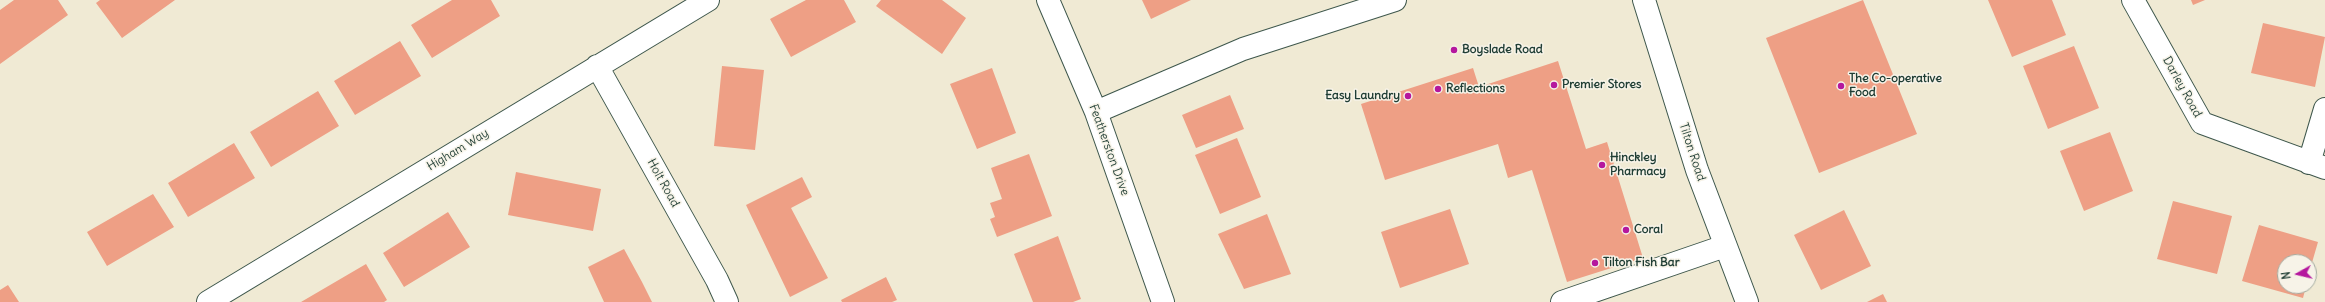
<!DOCTYPE html>
<style>
body{margin:0}
#map{position:relative;width:2325px;height:302px;overflow:hidden;background:#f0ead4;font-family:Delius,sans-serif}
canvas{display:block}
.north{position:absolute;left:2277px;top:254px;width:40px;height:40px;box-sizing:border-box;background:#f7f3e8;border:1px solid #a1aaa0;border-radius:50%;rotate:262deg;font-size:11px;font-weight:700;line-height:16px;text-align:center;color:#1f3d34}
.north::after{content:'';display:block;margin:auto;width:14px;height:18px;background:#b5179e;clip-path:polygon(50% 0,100% 100%,50% 72%,0 100%)}
</style>
<div id="map">
<canvas width="2325" height="302"></canvas>
<div class="north">N</div>
</div>
<script>
const ctx = document.querySelector('canvas').getContext('2d');
ctx.lineJoin = 'round';
function paint(path, color) {
  ctx.fillStyle = color;
  ctx.fill(path, 'evenodd');
}
function shape(rows) {
  const path = new Path2D();
  for (const r of rows) {
    path.moveTo(r[0], r[1]);
    for (let i = 2; i < r.length; i += 2) path.lineTo(r[i], r[i + 1]);
  }
  return path;
}
function trace(path, color, width, dash) {
  ctx.strokeStyle = color;
  ctx.lineWidth = width;
  ctx.lineCap = dash ? 'butt' : 'round';
  ctx.setLineDash(dash || []);
  ctx.stroke(path);
}
function drawText(font, color, halo, rows, align = 'center') {
  ctx.font = font + ' Delius,sans-serif';
  ctx.lineWidth = 3;
  ctx.setLineDash([]);
  ctx.textBaseline = 'middle';
  ctx.strokeStyle = halo;
  ctx.fillStyle = color;
  for (const [text, x, y, turn = 0] of rows) {
    ctx.save();
    ctx.translate(x, y);
    ctx.rotate((+turn || 0) * Math.PI / 180);
    ctx.textAlign = isNaN(turn) ? turn : align;
    if (halo) ctx.strokeText(text, 0, 0);
    ctx.fillText(text, 0, 0);
    ctx.restore();
  }
}
const building = shape([
 [14,0,58,0,68,15,0,64,0,10],
 [100,0,175,0,122,38,96,3],
 [452,0,491,0,500,16,432,58,411,25],
 [806,0,844,0,856,22,791,57,770,19],
 [881,0,942,0,966,18,942,54,876,6],
 [1142,0,1191,0,1151,19],
 [1863,0,1917,134,1819,173,1766,38],
 [1988,0,2052,0,2066,35,2012,57],
 [2191,0,2205,0,2193,5],
 [2263,23,2325,37,2315,87,2251,73],
 [400,41,421,76,355,115,334,81],
 [2074,46,2099,108,2048,129,2023,66],
 [1558,61,1586,149,1607,142,1643,258,1567,282,1532,170,1508,178,1498,144,1385,180,1361,104,1473,68,1479,87],
 [722,66,764,70,755,150,714,146],
 [992,68,1016,133,977,149,950,84],
 [318,91,339,126,271,167,250,132],
 [1230,95,1244,129,1196,148,1182,115],
 [2110,132,2133,191,2084,211,2060,151],
 [1237,138,1261,197,1220,214,1195,155],
 [234,143,255,178,188,217,168,183],
 [1029,154,1052,216,997,237,990,219,995,217,990,203,1002,199,991,168],
 [516,172,601,189,593,231,508,215],
 [802,177,812,197,791,208,828,278,790,297,746,205],
 [153,194,174,227,107,266,87,232],
 [2173,201,2232,216,2217,274,2157,259],
 [1450,209,1469,264,1400,288,1381,232],
 [1844,210,1871,266,1821,290,1794,235],
 [448,212,470,247,404,287,383,253],
 [1267,214,1291,274,1244,289,1218,234],
 [2259,225,2318,242,2309,273,2309,262,2285,262,2285,286,2306,286,2303,298,2242,281],
 [1058,236,1081,299,1073,302,1033,302,1014,254],
 [624,249,642,282,652,302,604,302,588,267],
 [366,264,387,300,384,302,301,302],
 [886,277,897,300,892,302,842,302,841,300],
 [8,285,19,302,0,302,0,290],
 [1883,294,1887,302,1867,302]
]);
const minor = shape([
 [1048,0,1096,112,1163,302],
 [1644,0,1697,170,1747,302],
 [2133,0,2202,123,2325,168],
 [597,66,717,280,727,302],
 [1096,112,1243,49,1395,0],
 [2309,163,2325,109],
 [208,302,708,0],
 [1562,302,1725,246]
]);
const markers = [
 [1454,50,4,"#b5179e"],
 [1554,85,4,"#b5179e"],
 [1841,86,4,"#b5179e"],
 [1438,89,4,"#b5179e"],
 [1408,96,4,"#b5179e"],
 [1602,165,4,"#b5179e"],
 [1626,230,4,"#b5179e"],
 [1595,263,4,"#b5179e"]
];
const poiNames = [
 ["Boyslade Road",1462,50],
 ["The Co-operative",1849,79],
 ["Food",1849,93],
 ["Premier Stores",1562,85],
 ["Reflections",1446,89],
 ["Easy Laundry",1400,96,"right"],
 ["Hinckley",1610,158],
 ["Pharmacy",1610,172],
 ["Coral",1634,230],
 ["Tilton Fish Bar",1603,263]
];
const streetNames = [
 ["Darley Road",2182,87,61],
 ["Higham Way",458,150,-31],
 ["Featherston Drive",1109,150,70],
 ["Tilton Road",1692,152,72],
 ["Holt Road",663,183,61]
];
paint(building, '#ee9f85');
trace(minor, '#3e574c', 24);
trace(minor, '#fff', 22);
for (const [x, y, r, color] of markers) {
  const dot = new Path2D();
  dot.arc(x, y, r, 0, 2 * Math.PI);
  ctx.fillStyle = color;
  ctx.fill(dot);
  trace(dot, '#f7f3e8', 1.5);
}
drawText('bold 12px', '#1f3d34', '#f7f3e8', poiNames, 'left');
drawText('12px', '#1f3d34', '#f7f3e8', streetNames);
</script>
